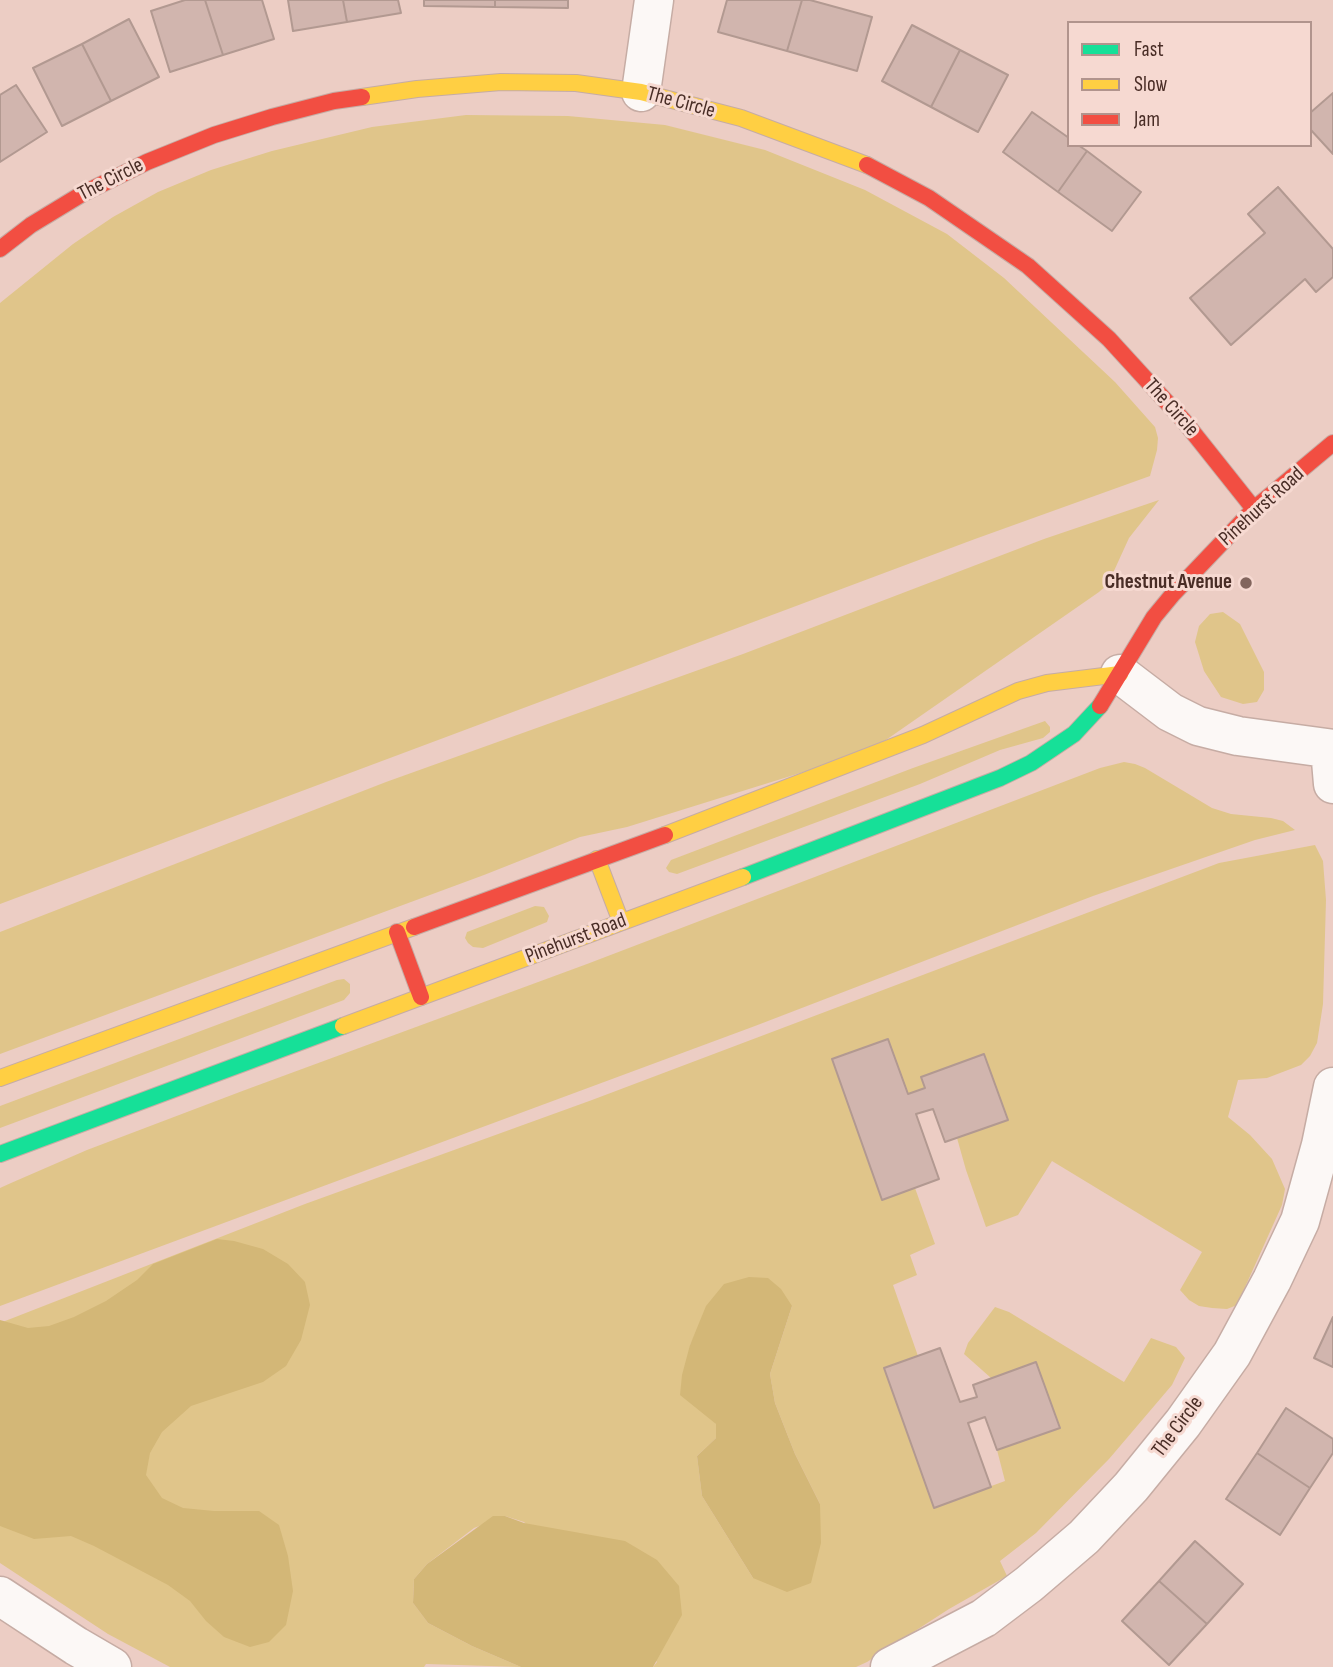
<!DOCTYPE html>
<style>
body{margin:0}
#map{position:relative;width:1333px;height:1667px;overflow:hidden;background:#eccdc4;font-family:"Sofia Sans Condensed",sans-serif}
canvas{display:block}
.legend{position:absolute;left:1067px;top:21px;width:245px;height:126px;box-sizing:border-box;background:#f6d9d1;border:2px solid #b1948d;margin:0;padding:9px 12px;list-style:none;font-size:21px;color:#492d26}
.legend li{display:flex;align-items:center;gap:14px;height:35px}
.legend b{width:35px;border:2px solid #b1948d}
</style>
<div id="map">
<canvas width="1333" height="1667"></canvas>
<ul class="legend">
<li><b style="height:9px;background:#16e098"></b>Fast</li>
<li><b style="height:9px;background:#ffcf43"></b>Slow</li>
<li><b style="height:9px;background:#f24e42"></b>Jam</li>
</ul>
</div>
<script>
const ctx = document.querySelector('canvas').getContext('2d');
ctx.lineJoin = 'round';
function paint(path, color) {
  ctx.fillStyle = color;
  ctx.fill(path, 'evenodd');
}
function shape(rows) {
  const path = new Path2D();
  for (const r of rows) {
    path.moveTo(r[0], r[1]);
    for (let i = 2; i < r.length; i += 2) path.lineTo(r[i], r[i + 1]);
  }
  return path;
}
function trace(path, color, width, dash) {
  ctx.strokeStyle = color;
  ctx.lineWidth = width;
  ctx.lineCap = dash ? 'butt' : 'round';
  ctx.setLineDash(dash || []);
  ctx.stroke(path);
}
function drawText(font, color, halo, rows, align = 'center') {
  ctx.font = font + ' "Sofia Sans Condensed",sans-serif';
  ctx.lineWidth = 6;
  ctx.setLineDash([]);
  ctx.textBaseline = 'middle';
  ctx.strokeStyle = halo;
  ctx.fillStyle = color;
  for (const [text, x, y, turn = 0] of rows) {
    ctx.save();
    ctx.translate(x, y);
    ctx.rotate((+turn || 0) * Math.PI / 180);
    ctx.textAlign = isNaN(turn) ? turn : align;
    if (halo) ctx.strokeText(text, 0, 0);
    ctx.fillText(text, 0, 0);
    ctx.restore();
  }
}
const green = shape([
 [466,115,568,116,665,125,765,150,865,190,947,234,1004,278,1115,382,1155,427,1158,438,1157,450,1150,476,975,539,0,904,0,303,73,244,113,217,158,192,211,170,272,151,372,127],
 [1159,500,1129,538,1108,584,1099,592,883,742,826,765,627,827,580,837,484,875,0,1054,0,932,386,782,743,654,1044,539],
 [1223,612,1240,624,1264,672,1264,690,1257,702,1243,704,1221,697,1204,671,1195,642,1199,626,1210,614],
 [1045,721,1050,727,1050,732,1043,738,1000,750,920,784,677,874,669,872,666,868,671,860,913,768],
 [1124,762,1135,764,1145,768,1212,808,1231,814,1271,818,1283,821,1295,830,1255,840,1093,896,755,1026,0,1306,0,1188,11,1183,87,1150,245,1090,587,964,1100,768],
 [1315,845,1323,861,1326,900,1323,1004,1317,1043,1310,1056,1301,1065,1267,1078,1238,1080,1228,1117,1250,1135,1272,1159,1285,1189,1282,1205,1237,1305,1227,1309,1212,1308,1199,1306,1189,1300,1180,1290,1202,1252,1052,1161,1018,1215,986,1227,966,1170,957,1138,1007,1119,984,1054,921,1077,925,1088,908,1094,888,1039,832,1059,883,1200,915,1188,935,1244,910,1255,917,1275,893,1285,918,1356,884,1368,934,1507,1005,1481,997,1450,1060,1427,1036,1362,991,1378,964,1354,968,1343,995,1307,1009,1312,1124,1382,1151,1338,1176,1347,1185,1358,1172,1385,1109,1459,1036,1533,1000,1561,1007,1576,949,1609,867,1662,856,1667,653,1667,657,1662,524,1522,505,1516,474,1528,427,1564,414,1579,413,1603,428,1623,472,1646,521,1667,426,1664,424,1667,170,1667,108,1634,0,1563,0,1323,305,1204,592,1100,1219,863],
 [792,1306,770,1374,775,1403,795,1454,820,1504,753,1578,702,1496,697,1456,716,1438,716,1424,690,1345,698,1330],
 [535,906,544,907,549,916,547,922,483,948,473,947,468,943,465,938,467,932],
 [344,979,350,984,350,993,344,1000,0,1128,0,1106,337,980]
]);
const forest = shape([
 [217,1239,234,1241,263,1249,288,1264,305,1282,310,1305,301,1340,286,1366,263,1382,191,1406,162,1432,150,1453,146,1475,162,1498,183,1508,214,1511,259,1511,279,1525,288,1556,293,1591,286,1625,269,1642,250,1647,224,1637,206,1621,190,1601,168,1585,94,1546,71,1536,34,1539,0,1526,0,1320,28,1328,49,1326,74,1317,106,1301,137,1280,153,1264],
 [749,1277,768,1278,781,1289,792,1306,770,1374,775,1403,795,1454,820,1504,821,1543,811,1583,787,1592,753,1578,702,1496,697,1456,716,1438,716,1424,680,1395,682,1375,690,1345,706,1306,724,1284],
 [493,1516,505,1516,524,1523,625,1541,657,1560,679,1586,682,1615,653,1667,521,1667,472,1646,428,1623,413,1603,414,1579,427,1564]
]);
const building = shape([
 [185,0,205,0,223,55,170,72,151,11,185,0],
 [205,0,262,0,274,39,223,55,205,0],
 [288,0,343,0,347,22,293,31,288,0],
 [343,0,398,0,401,13,347,22,343,0],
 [424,0,495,0,495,7,424,6,424,0],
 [495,0,568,0,568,8,495,7,495,0],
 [727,0,802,0,787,51,718,32,727,0],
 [802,0,810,0,872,17,857,71,787,51,802,0],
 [129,19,159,77,111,101,82,44,129,19],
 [912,25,960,50,931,107,882,81,912,25],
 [82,44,111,101,62,126,33,68,82,44],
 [960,50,1008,75,978,132,931,107,960,50],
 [16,85,47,132,0,162,0,95,16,85],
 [1333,93,1333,154,1310,129,1310,113,1333,93],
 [1032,112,1069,138,1069,145,1078,145,1087,151,1058,192,1003,152,1032,112],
 [1087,151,1141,192,1112,231,1058,192,1087,151],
 [1278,187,1333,249,1333,277,1316,292,1305,279,1231,345,1190,298,1265,233,1248,214,1278,187],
 [888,1039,908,1094,925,1088,921,1077,984,1054,1008,1120,945,1142,933,1109,916,1114,939,1179,882,1200,832,1059,888,1039],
 [1333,1317,1333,1367,1314,1358,1333,1317],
 [940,1348,960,1402,977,1397,973,1385,1036,1362,1060,1428,997,1450,985,1417,968,1423,991,1487,934,1508,884,1368,940,1348],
 [1286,1408,1333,1439,1333,1453,1310,1488,1257,1453,1286,1408],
 [1257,1453,1310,1488,1280,1535,1226,1499,1257,1453],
 [1195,1541,1243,1584,1207,1624,1159,1581,1195,1541],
 [1159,1581,1207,1624,1169,1665,1122,1621,1159,1581]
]);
const street = shape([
 [641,92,654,0],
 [1120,674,1170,712,1198,726,1238,736,1333,749],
 [1330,749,1333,784],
 [0,1596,76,1646,112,1667],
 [890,1667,984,1618,1029,1584,1084,1537,1131,1487,1183,1423,1232,1354,1272,1280,1300,1221,1321,1145,1333,1087]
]);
const fast = shape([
 [743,877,1000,778,1031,763,1074,734,1100,706],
 [0,1154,343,1026]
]);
const slow = shape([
 [362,97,417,89,501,82,576,83,641,92,741,118,867,165],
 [665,835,923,735,1018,691,1047,683,1120,674],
 [597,859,621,922],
 [343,1026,743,877],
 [0,1078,414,927]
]);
const jam = shape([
 [867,165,929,198,1028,266,1109,339,1184,421,1254,509],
 [0,249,31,225,82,194,147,162,214,135,272,117,334,101,362,97],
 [1100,706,1154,617,1173,594,1254,509,1333,443],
 [414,927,665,835],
 [397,932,421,997]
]);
const markers = [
 [1246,583,7,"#82655d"]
];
const streetNames = [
 ["The Circle",681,103,15],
 ["The Circle",111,180,-27],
 ["The Circle",1171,408,48],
 ["Pinehurst Road",1262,507,-42],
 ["Pinehurst Road",576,939,-21],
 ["The Circle",1178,1427,-53]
];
const poiNames = [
 ["Chestnut Avenue",1232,583]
];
paint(green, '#e0c58a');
paint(forest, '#d3b777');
paint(building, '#d1b5ae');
trace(building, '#b29991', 2);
trace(street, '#c6aca4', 41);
trace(fast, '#c6aca4', 18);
trace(slow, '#c6aca4', 18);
trace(jam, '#c6aca4', 18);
trace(street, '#fcf8f6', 38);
trace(fast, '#16e098', 16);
trace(slow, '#ffcf43', 16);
trace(jam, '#f24e42', 16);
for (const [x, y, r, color] of markers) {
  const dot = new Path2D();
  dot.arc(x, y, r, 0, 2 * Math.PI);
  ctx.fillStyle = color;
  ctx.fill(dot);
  trace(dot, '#f6d9d1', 2.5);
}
drawText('21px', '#492d26', '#f6d9d1', streetNames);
drawText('bold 21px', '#492d26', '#f6d9d1', poiNames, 'right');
</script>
